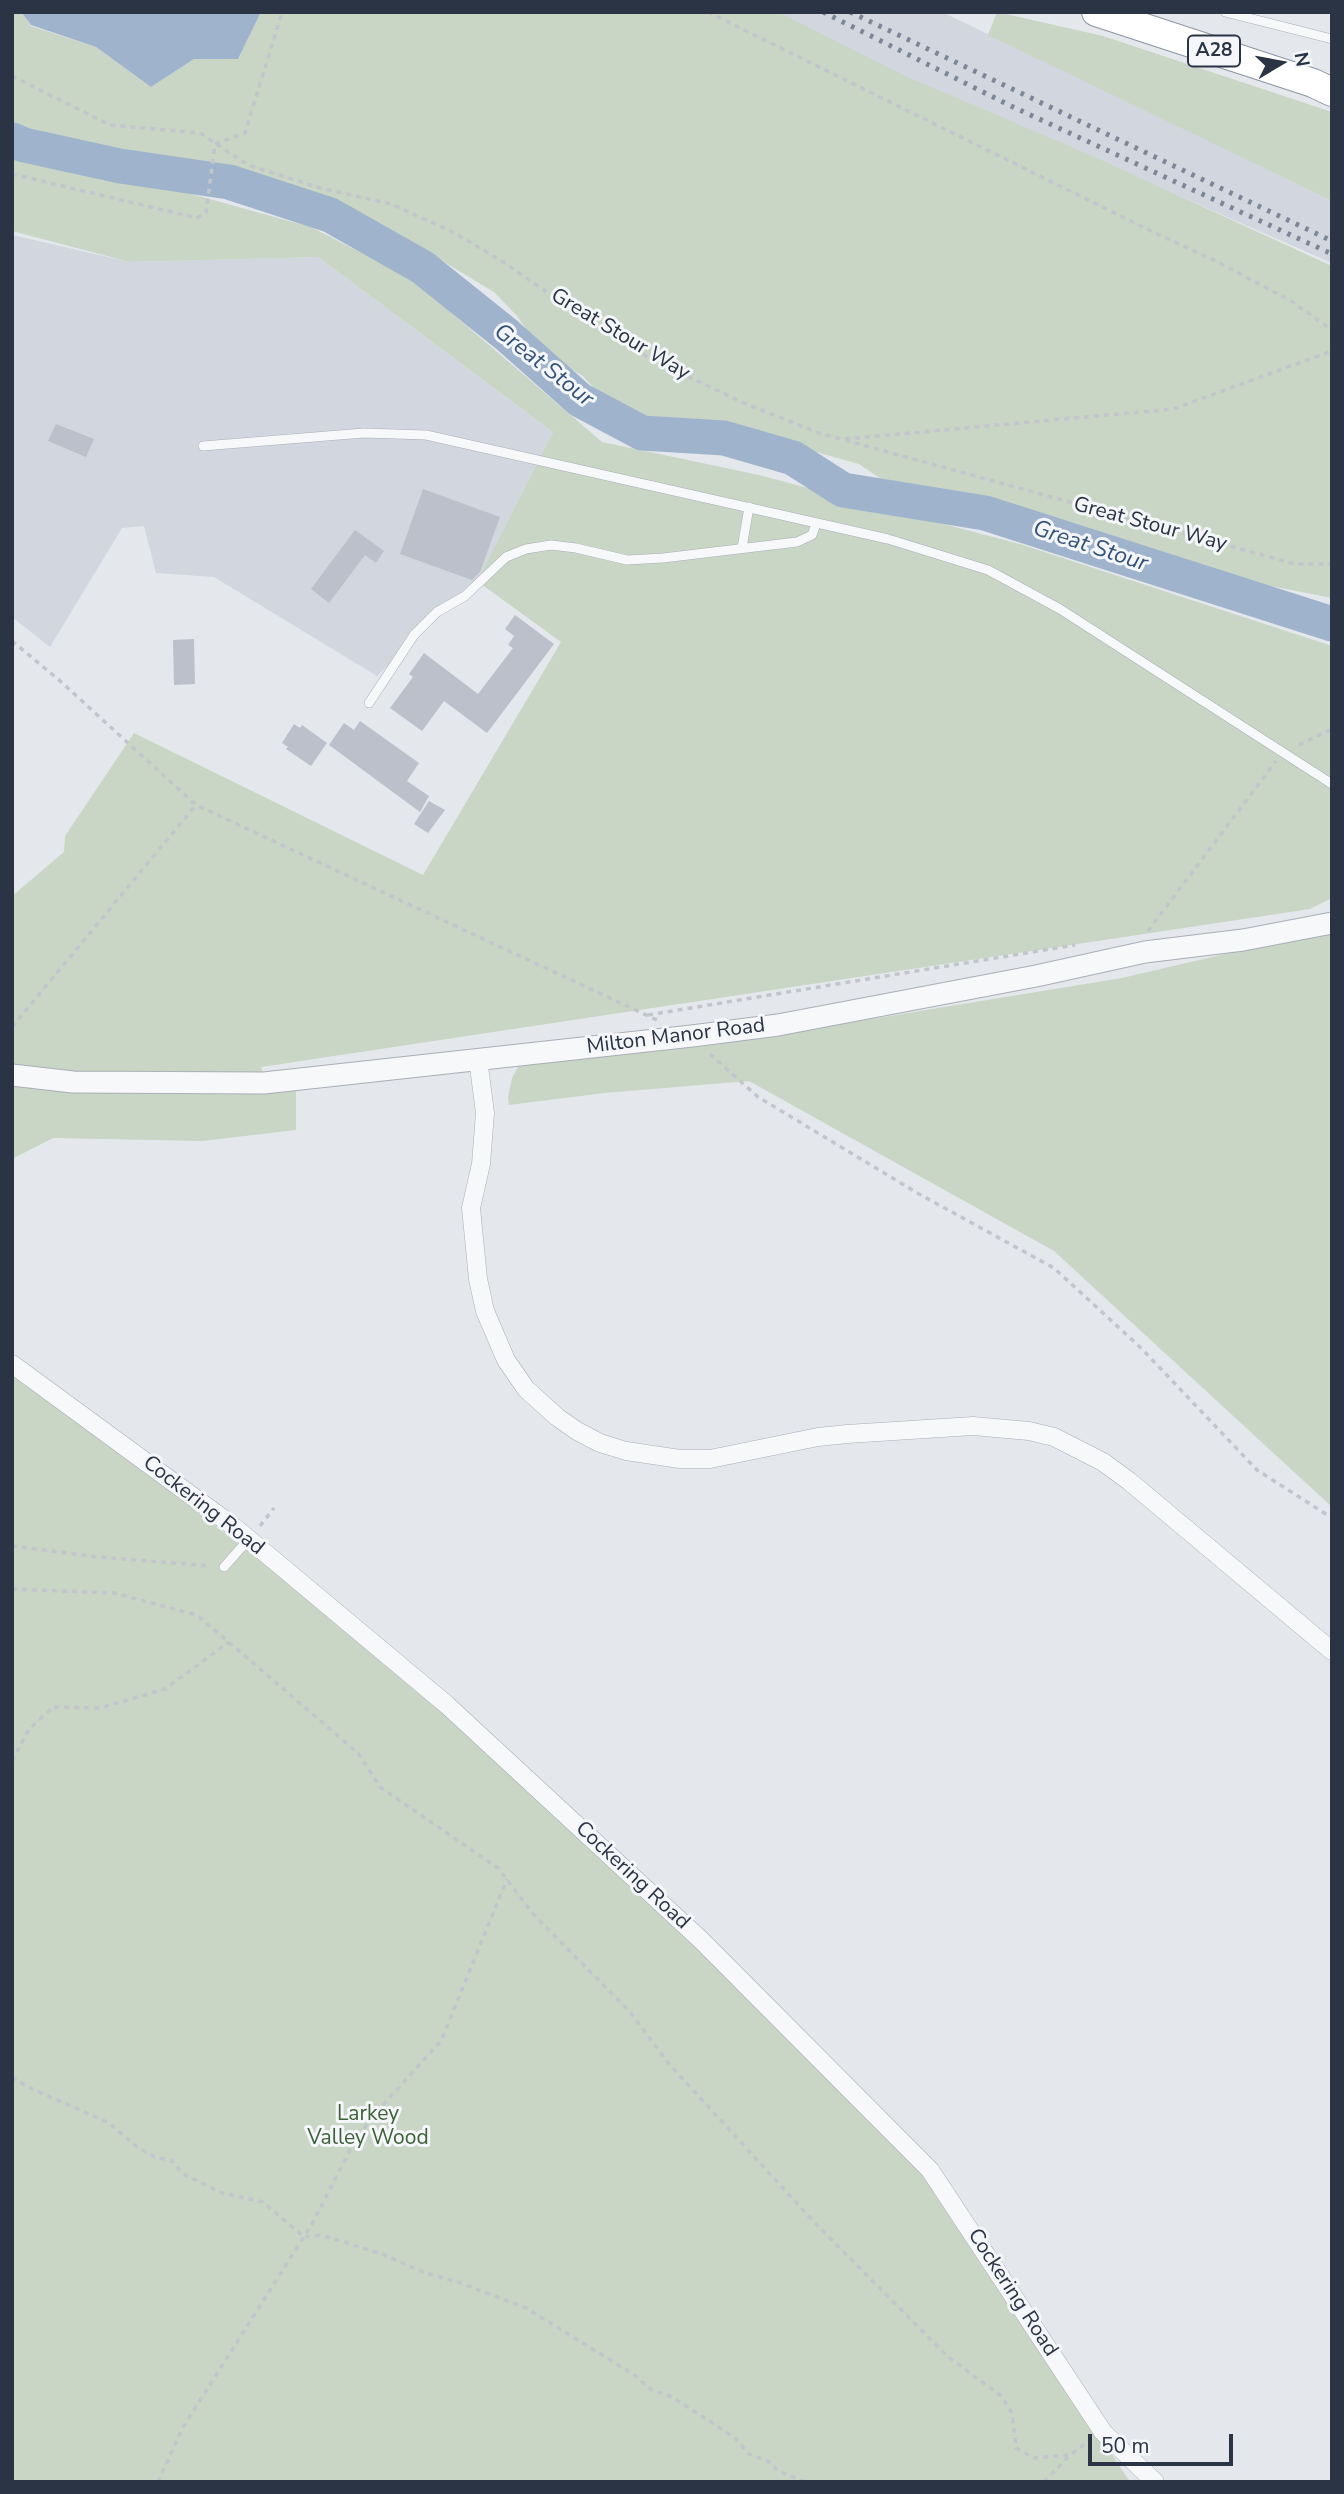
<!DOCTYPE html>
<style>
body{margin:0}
#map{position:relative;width:1344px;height:2494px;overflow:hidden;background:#e4e7ec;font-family:"Nunito Sans",sans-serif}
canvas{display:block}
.frame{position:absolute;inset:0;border:14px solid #2b3445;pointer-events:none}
.north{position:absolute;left:1246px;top:28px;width:70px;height:70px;-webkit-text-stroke:5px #f4f6f9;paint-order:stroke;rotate:80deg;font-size:19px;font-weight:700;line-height:28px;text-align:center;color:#2b3445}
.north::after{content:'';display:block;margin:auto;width:24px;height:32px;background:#2b3445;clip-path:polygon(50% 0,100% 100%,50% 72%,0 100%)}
.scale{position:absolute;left:1088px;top:2434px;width:145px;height:32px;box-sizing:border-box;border:4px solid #2b3445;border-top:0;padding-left:9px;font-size:21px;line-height:24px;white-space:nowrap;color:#2b3445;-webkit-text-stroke:5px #f4f6f9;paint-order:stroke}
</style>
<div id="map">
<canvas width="1344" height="2494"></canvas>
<div class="frame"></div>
<div class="north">N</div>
<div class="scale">50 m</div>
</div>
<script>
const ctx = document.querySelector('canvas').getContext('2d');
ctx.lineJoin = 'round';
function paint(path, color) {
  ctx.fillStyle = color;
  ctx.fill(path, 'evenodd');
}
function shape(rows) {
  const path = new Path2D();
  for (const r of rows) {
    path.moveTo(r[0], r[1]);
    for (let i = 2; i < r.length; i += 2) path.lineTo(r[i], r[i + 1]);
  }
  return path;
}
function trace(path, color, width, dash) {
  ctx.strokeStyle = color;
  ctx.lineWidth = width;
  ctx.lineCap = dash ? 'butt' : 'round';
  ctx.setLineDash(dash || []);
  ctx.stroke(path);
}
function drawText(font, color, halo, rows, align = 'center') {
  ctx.font = font + ' "Nunito Sans",sans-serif';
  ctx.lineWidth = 6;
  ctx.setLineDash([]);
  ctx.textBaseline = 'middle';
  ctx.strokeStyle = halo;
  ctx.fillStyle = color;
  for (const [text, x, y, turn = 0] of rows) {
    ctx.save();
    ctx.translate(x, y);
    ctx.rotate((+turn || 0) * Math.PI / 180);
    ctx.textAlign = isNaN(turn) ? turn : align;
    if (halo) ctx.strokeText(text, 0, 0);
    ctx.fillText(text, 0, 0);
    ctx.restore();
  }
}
const built = shape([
 [779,12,942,12,1332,201,1332,263,908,77],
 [12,235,130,262,318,257,553,432,477,581,377,676,214,577,156,573,144,526,122,528,50,647,12,617]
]);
const green = shape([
 [12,12,21,12,31,26,96,47,151,87,194,59,238,59,261,12,779,12,908,77,1090,155,1332,266,1332,598,1245,581,1084,536,984,504,910,486,887,483,859,464,741,431,689,422,657,422,611,407,583,376,544,354,517,316,494,292,386,227,312,194,257,179,221,165,188,164,124,158,49,136,12,122],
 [997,12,1103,36,1332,112,1332,201,988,35],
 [12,152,195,195,311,227,412,279,602,442,759,475,1023,545,1332,646,1332,898,1310,909,261,1067,268,1089,296,1086,296,1130,202,1141,53,1138,12,1159,12,896,64,852,65,836,134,733,423,875,561,642,477,581,553,432,318,257,130,262,12,231],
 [1332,929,1332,1507,1054,1251,749,1081,605,1093,509,1105,508,1097,512,1078,520,1063,755,1038,1122,978],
 [12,1366,305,1596,453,1722,696,1945,926,2175,1130,2482,12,2482]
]);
const water = shape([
 [21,12,261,12,238,59,194,59,151,87,96,47,31,25]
]);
const river = shape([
 [12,140,24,145,120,166,229,182,330,215,422,267,507,335,580,400,642,433,724,438,793,458,843,490,985,513,1332,624]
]);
const building = shape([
 [56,424,94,439,86,457,48,441],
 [423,489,500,517,480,572,472,580,400,554],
 [355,530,384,551,376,563,365,555,329,603,311,589],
 [515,615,554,644,487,733,444,701,422,731,390,708,413,677,409,674,424,653,478,694,513,648,508,645,514,636,505,629],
 [194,639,195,684,174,685,173,640],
 [360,721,419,763,407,781,429,796,420,812,329,745,344,723,354,730],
 [294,724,300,728,302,725,327,743,311,766,286,749,288,747,282,743],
 [429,801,445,810,428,833,414,824]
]);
const path = shape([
 [708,12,1157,234,1216,261,1291,301,1332,330],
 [12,76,110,125,200,133,248,165,320,188,391,204,453,232,503,262,579,314,651,359,746,404,819,433,1295,564,1332,564],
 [215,144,245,133,282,12],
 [12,174,197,218,206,213,215,144],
 [845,439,1173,409,1332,351],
 [12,641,59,680,196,805,657,1020],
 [1299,745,1332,729],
 [1148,931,1276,761],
 [648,1015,1075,945],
 [12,1027,196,805],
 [710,1054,758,1097,919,1194,1054,1268,1141,1348,1257,1470,1332,1518],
 [260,1526,274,1508],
 [12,1546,98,1557,211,1566],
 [12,1589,114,1593,197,1615,358,1753,380,1787,498,1868,533,1914,630,2012,670,2065,815,2223,947,2356,1001,2396,1012,2413,1016,2448,1034,2458,1070,2455],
 [12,1761,29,1729,53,1707,100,1708,165,1689,229,1642],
 [12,2077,28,2087,109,2123,137,2147,155,2157,172,2161,183,2174,222,2193,263,2202,304,2237,321,2235,382,2254,423,2272,463,2284,526,2308,633,2374,652,2390,670,2396,708,2420,735,2438,749,2454,768,2461,778,2471,806,2482],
 [158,2482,183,2427,312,2224,352,2146,372,2117,441,2041,507,1879],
 [1044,2482,1070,2455,1089,2441]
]);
const service = shape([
 [1225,12,1332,39],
 [203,446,364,433,426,435,888,539,988,570,1060,609,1332,784],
 [742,548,749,507],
 [369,703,414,635,437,612,465,596,506,557,526,549,551,545,576,548,627,560,663,558,797,542,812,535,816,524],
 [224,1567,248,1540]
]);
const minor = shape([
 [478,1059,485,1113,481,1164,471,1208,478,1279,485,1311,506,1360,526,1389,557,1417,577,1431,600,1443,626,1451,680,1459,710,1459,818,1437,847,1434,973,1426,1029,1431,1054,1437,1103,1462,1129,1481,1332,1651],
 [12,1364,233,1526,447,1705,701,1940,930,2170,1103,2432,1155,2482]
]);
const tertiary = shape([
 [12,1075,73,1082,264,1083,692,1036,778,1025,1036,976,1145,952,1243,940,1332,923]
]);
const trunk = shape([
 [1096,12,1313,83,1332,92]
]);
const rail = shape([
 [823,12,1011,106,1332,254],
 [850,12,1332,241]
]);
const shields = [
 [1214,51,52]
];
const shieldNames = [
 ["A28",1214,51]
];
const streetNames = [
 ["Great Stour Way",620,335,31],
 ["Great Stour Way",1150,525,15],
 ["Milton Manor Road",676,1037,-7],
 ["Cockering Road",203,1506,38],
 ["Cockering Road",632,1876,43],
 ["Cockering Road",1012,2293,57]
];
const parkNames = [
 ["Larkey",368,2115],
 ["Valley Wood",368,2139]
];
const waterNames = [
 ["Great Stour",543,366,38],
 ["Great Stour",1090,547,18]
];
paint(built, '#d2d6de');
paint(green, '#c9d6c5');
paint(water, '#9fb4cc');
trace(river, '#9fb4cc', 35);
paint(building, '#bbc0ca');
trace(service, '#a9aeb7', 10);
trace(minor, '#a9aeb7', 19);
trace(tertiary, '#a9aeb7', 23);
trace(trunk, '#8b94a3', 30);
trace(path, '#c2c5cb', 3.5, [5, 5]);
trace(service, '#f7f8fa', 9);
trace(minor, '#f7f8fa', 18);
trace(tertiary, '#f7f8fa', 21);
trace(trunk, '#fff', 28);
trace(rail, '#7d8696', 5, [3.5, 7]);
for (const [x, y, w] of shields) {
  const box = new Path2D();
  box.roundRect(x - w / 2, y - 15.5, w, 31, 5);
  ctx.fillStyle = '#f4f6f9';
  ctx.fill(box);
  trace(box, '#2b3445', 2);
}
drawText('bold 19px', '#2b3445', null, shieldNames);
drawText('21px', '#2b3445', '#f4f6f9', streetNames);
drawText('21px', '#3f6138', '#f4f6f9', parkNames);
drawText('italic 23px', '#34527a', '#f4f6f9', waterNames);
</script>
